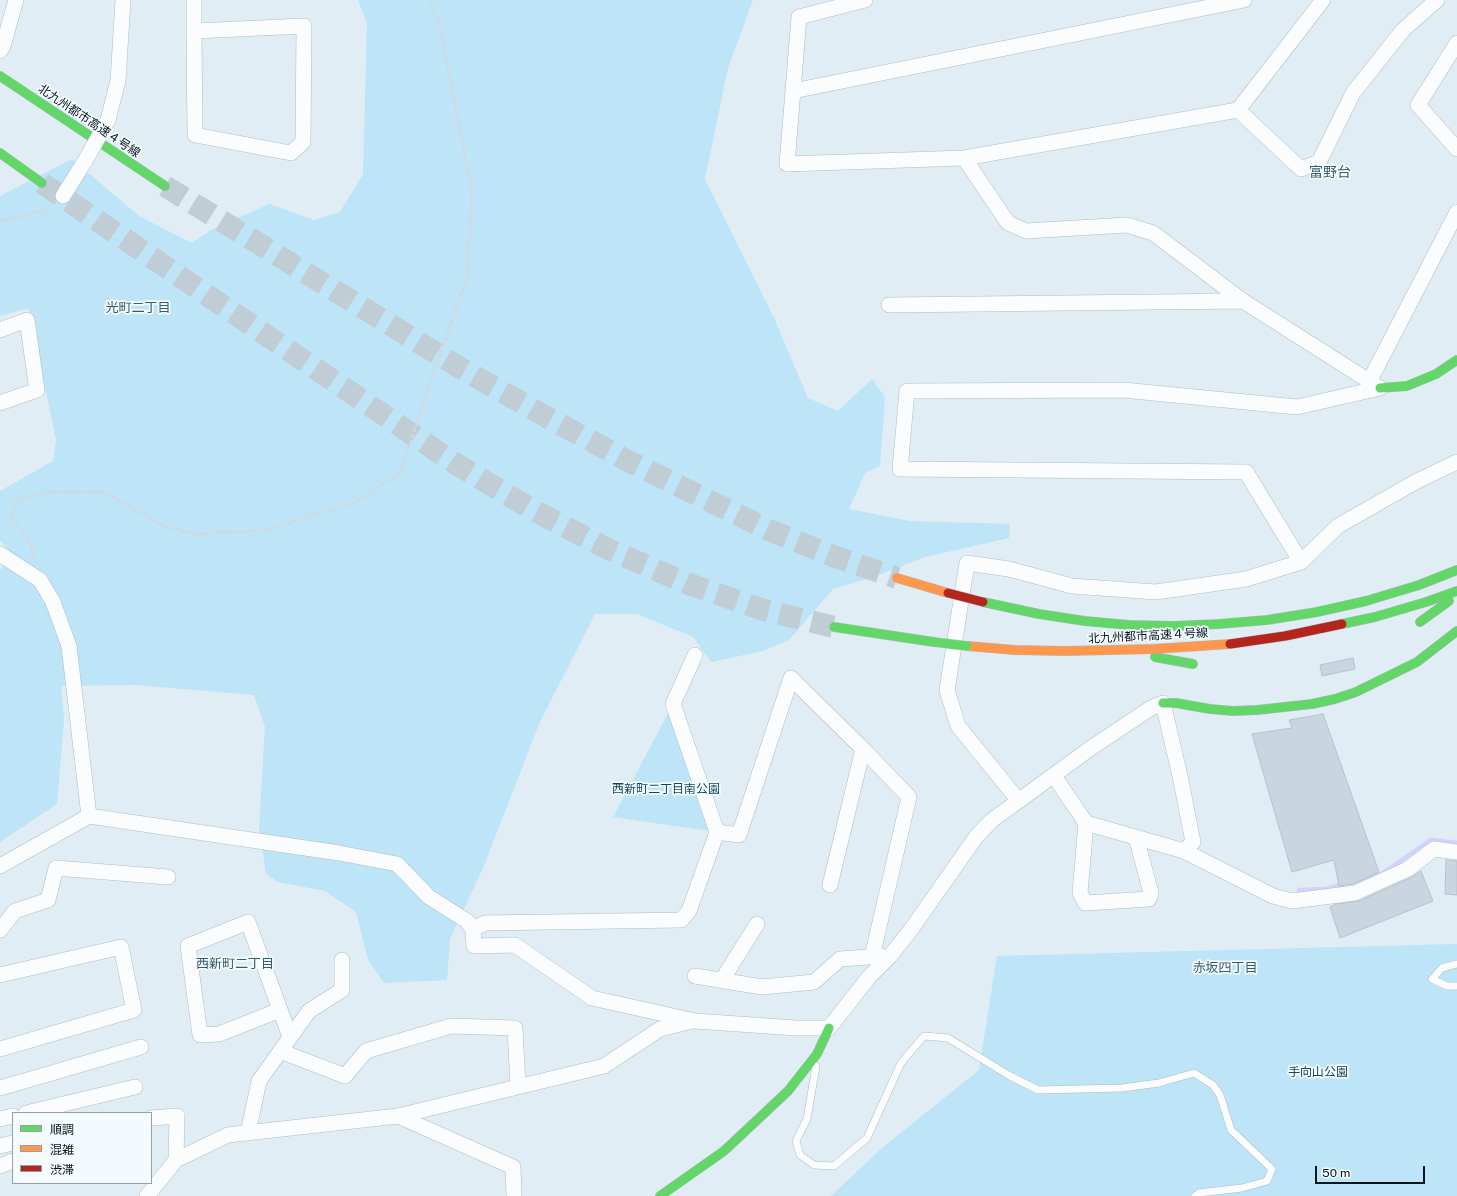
<!DOCTYPE html>
<meta charset="utf-8">
<style>
body{margin:0}
#map{position:relative;width:1457px;height:1196px;overflow:hidden;background:#e1edf4;font-family:"Public Sans","Noto Sans JP",sans-serif}
canvas{display:block}
.legend{position:absolute;left:12px;top:1112px;width:140px;height:72px;box-sizing:border-box;background:#f3fbfe;border:1px solid #95a0a4;margin:0;padding:5px 7px;list-style:none;font-size:12px;color:#08171d}
.legend li{display:flex;align-items:center;gap:8px;height:20px}
.legend b{width:20px;border:1px solid #95a0a4}
.scale{position:absolute;left:1315px;top:1166px;width:110px;height:18px;box-sizing:border-box;border:2px solid #08171d;border-top:0;padding-left:5px;font-size:12px;line-height:14px;white-space:nowrap;color:#08171d;-webkit-text-stroke:3px #f3fbfe;paint-order:stroke}
</style>
<div id="map">
<canvas width="1457" height="1196"></canvas>
<ul class="legend">
<li><b style="height:5px;background:#63d668"></b>順調</li>
<li><b style="height:5px;background:#ff974d"></b>混雑</li>
<li><b style="height:5px;background:#b3261e"></b>渋滞</li>
</ul>
<div class="scale">50 m</div>
</div>
<script>
const ctx = document.querySelector('canvas').getContext('2d');
ctx.lineJoin = 'round';
function paint(path, color) {
  ctx.fillStyle = color;
  ctx.fill(path, 'evenodd');
}
function shape(rows) {
  const path = new Path2D();
  for (const r of rows) {
    path.moveTo(r[0], r[1]);
    for (let i = 2; i < r.length; i += 2) path.lineTo(r[i], r[i + 1]);
  }
  return path;
}
function trace(path, color, width, dash) {
  ctx.strokeStyle = color;
  ctx.lineWidth = width;
  ctx.lineCap = dash ? 'butt' : 'round';
  ctx.setLineDash(dash || []);
  ctx.stroke(path);
}
function drawText(font, color, halo, rows, align = 'center') {
  ctx.font = font + ' "Public Sans","Noto Sans JP",sans-serif';
  ctx.lineWidth = 3.5;
  ctx.setLineDash([]);
  ctx.textBaseline = 'middle';
  ctx.strokeStyle = halo;
  ctx.fillStyle = color;
  for (const [text, x, y, turn = 0] of rows) {
    ctx.save();
    ctx.translate(x, y);
    ctx.rotate((+turn || 0) * Math.PI / 180);
    ctx.textAlign = isNaN(turn) ? turn : align;
    if (halo) ctx.strokeText(text, 0, 0);
    ctx.fillText(text, 0, 0);
    ctx.restore();
  }
}
const green = shape([
 [358,0,753,0,728,68,705,179,774,318,808,398,838,411,872,379,885,397,880,466,865,473,849,509,910,521,1010,524,1009,538,925,557,873,577,833,589,789,640,763,651,711,662,693,637,637,614,595,614,539,724,483,868,450,939,447,980,384,983,368,960,356,912,325,891,278,882,266,874,259,827,265,727,254,695,135,685,61,686,64,720,57,804,0,842,0,571,8,550,0,540,0,491,53,461,56,440,29,308,0,316,0,196,72,159,139,216,192,243,211,230,269,204,314,220,340,212,363,174,367,23],
 [673,704,717,832,613,817],
 [1457,944,1457,1196,831,1196,883,1147,979,1070,997,956]
]);
const stream = shape([
 [1357,881,1380,875,1431,840,1457,843],
 [1299,890,1326,889,1344,884]
]);
const building = shape([
 [1353,658,1355,669,1322,676,1320,665,1353,658],
 [1323,714,1379,872,1353,884,1339,886,1334,860,1292,872,1252,734,1292,728,1289,720,1323,714],
 [1446,860,1457,861,1457,895,1445,894,1446,860],
 [1421,871,1433,901,1340,938,1330,907,1336,904,1359,901,1412,877,1421,871]
]);
const highwayTunnel = shape([
 [42,183,456,464,533,510,610,550,686,583,764,610,834,627],
 [165,186,462,369,545,416,628,461,769,530,833,556,897,578]
]);
const path = shape([
 [0,221,44,211,52,204],
 [34,559,31,545,12,515,18,499,49,492,103,492,164,526,193,534,268,530,355,502,400,473,467,276,472,192,440,28,430,0]
]);
const lane = shape([
 [1457,964,1442,968,1432,979,1447,986,1457,986],
 [816,1066,807,1119,796,1141,800,1155,814,1165,834,1166,867,1138,901,1063,924,1036,948,1038,1010,1076,1038,1090,1122,1088,1159,1083,1194,1073,1213,1085,1220,1095,1231,1130,1272,1169,1267,1181,1242,1188,1199,1193,1195,1196]
]);
const street = shape([
 [194,0,194,31,195,135,291,153,303,142,304,26,194,31],
 [865,0,799,17,787,164,964,158,1238,110,1323,0],
 [1457,43,1418,105,1457,149],
 [0,51,3,46,16,0],
 [793,91,1244,0],
 [1238,110,1301,169,1319,162,1353,93,1403,30,1437,0],
 [108,120,118,81,123,0],
 [964,158,1008,223,1026,231,1127,225,1153,233,1243,301,1380,388],
 [63,196,85,161],
 [889,305,1243,301],
 [0,330,27,320,37,390,0,403],
 [1369,382,1457,212],
 [0,554,40,580,53,602,69,646,89,816],
 [1301,562,1246,472,900,469,907,391,1123,390,1297,407,1380,388],
 [1019,801,958,726,947,690,967,563,1009,569,1072,586,1156,592,1246,579,1301,562,1338,526,1417,481,1457,462],
 [1086,823,1080,893,1085,903,1149,899,1151,893,1136,837],
 [717,832,739,835,791,678,863,749,909,797,872,957],
 [1184,851,1273,896,1292,901,1355,893,1408,869,1434,849,1457,852],
 [0,866,89,816,339,853,397,864,429,897,467,921,473,929,474,946,515,945,592,998,695,1021,796,1028,829,1028,869,977,890,956,910,931,976,837,991,821,1088,750,1151,708,1163,703,1180,776,1193,842,1184,851,1086,823,1054,776],
 [830,885,863,749],
 [473,929,485,923,681,920,689,911,717,832,673,704,695,655],
 [0,930,15,911,48,900,56,868,168,877],
 [0,975,121,947,134,1010,0,1049],
 [695,976,762,987,814,982,840,959,881,956],
 [722,980,757,924],
 [280,1010,219,1034,200,1035,188,946,248,922,290,1037],
 [280,1051,345,1076,366,1051,451,1026,515,1028,518,1087],
 [0,1088,141,1047],
 [26,1113,135,1087],
 [398,1116,513,1167,514,1196],
 [151,1118,177,1116,176,1160],
 [0,1119,13,1116],
 [248,1133,259,1081,309,1011,342,990,342,960],
 [0,1146,13,1143],
 [0,1166,13,1161],
 [147,1196,176,1160,228,1135,398,1116,604,1066,660,1029,692,1021]
]);
const fast = shape([
 [0,76,165,186],
 [0,153,42,183],
 [1380,388,1407,386,1436,374,1457,360],
 [983,602,1039,614,1085,621,1129,625,1173,626,1219,624,1267,620,1317,612,1366,601,1419,585,1457,570],
 [1420,622,1449,601],
 [1342,624,1375,617,1426,602,1457,591],
 [834,627,934,642],
 [1155,657,1193,664],
 [1163,703,1176,703,1210,709,1233,711,1257,710,1312,704,1335,699,1356,692,1417,662,1457,631],
 [660,1196,724,1151,788,1091,817,1054,829,1028]
]);
const slow = shape([
 [897,578,948,593],
 [967,646,1015,650,1066,651,1154,649,1230,644]
]);
const jam = shape([
 [1230,644,1285,636,1342,624]
]);
const streetBridge = shape([
 [85,161,108,120]
]);
const fastBridge = shape([
 [934,642,967,646]
]);
const jamBridge = shape([
 [948,593,983,602]
]);
const streetNames = [
 ["北九州都市高速４号線",89,121,34],
 ["北九州都市高速４号線",1148,636,-3]
];
const parkNames = [
 ["西新町二丁目南公園",666,789],
 ["手向山公園",1318,1072]
];
const neighbourhoodNames = [
 ["光町二丁目",138,308],
 ["西新町二丁目",235,964],
 ["赤坂四丁目",1225,968]
];
const quarterNames = [
 ["富野台",1330,173]
];
paint(green, '#bde4f7');
trace(stream, '#d2d2fb', 4.5);
paint(building, '#cad5e2');
trace(building, '#b8c1ca', 1);
trace(highwayTunnel, '#c0cdd4', 22, [22, 11]);
trace(lane, '#b0bcc3', 8);
trace(street, '#b0bcc3', 16);
trace(fast, '#b0bcc3', 10);
trace(slow, '#b0bcc3', 10);
trace(jam, '#b0bcc3', 10);
trace(path, '#d3d8da', 2.5, [4, 2]);
trace(lane, '#fafcfd', 7);
trace(street, '#fafcfd', 15);
trace(fast, '#63d668', 9);
trace(slow, '#ff974d', 9);
trace(jam, '#b3261e', 9);
trace(streetBridge, '#b0bcc3', 16, []);
trace(fastBridge, '#c3cace', 10, []);
trace(jamBridge, '#c3cace', 10, []);
trace(streetBridge, '#fafcfd', 15);
trace(fastBridge, '#63d668', 9);
trace(jamBridge, '#b3261e', 9);
drawText('12px', '#08171d', '#f3fbfe', streetNames);
drawText('12px', '#13475b', '#f3fbfe', parkNames);
drawText('13px', '#385c6c', '#f3fbfe', neighbourhoodNames);
drawText('14px', '#385c6c', '#f3fbfe', quarterNames);
</script>
